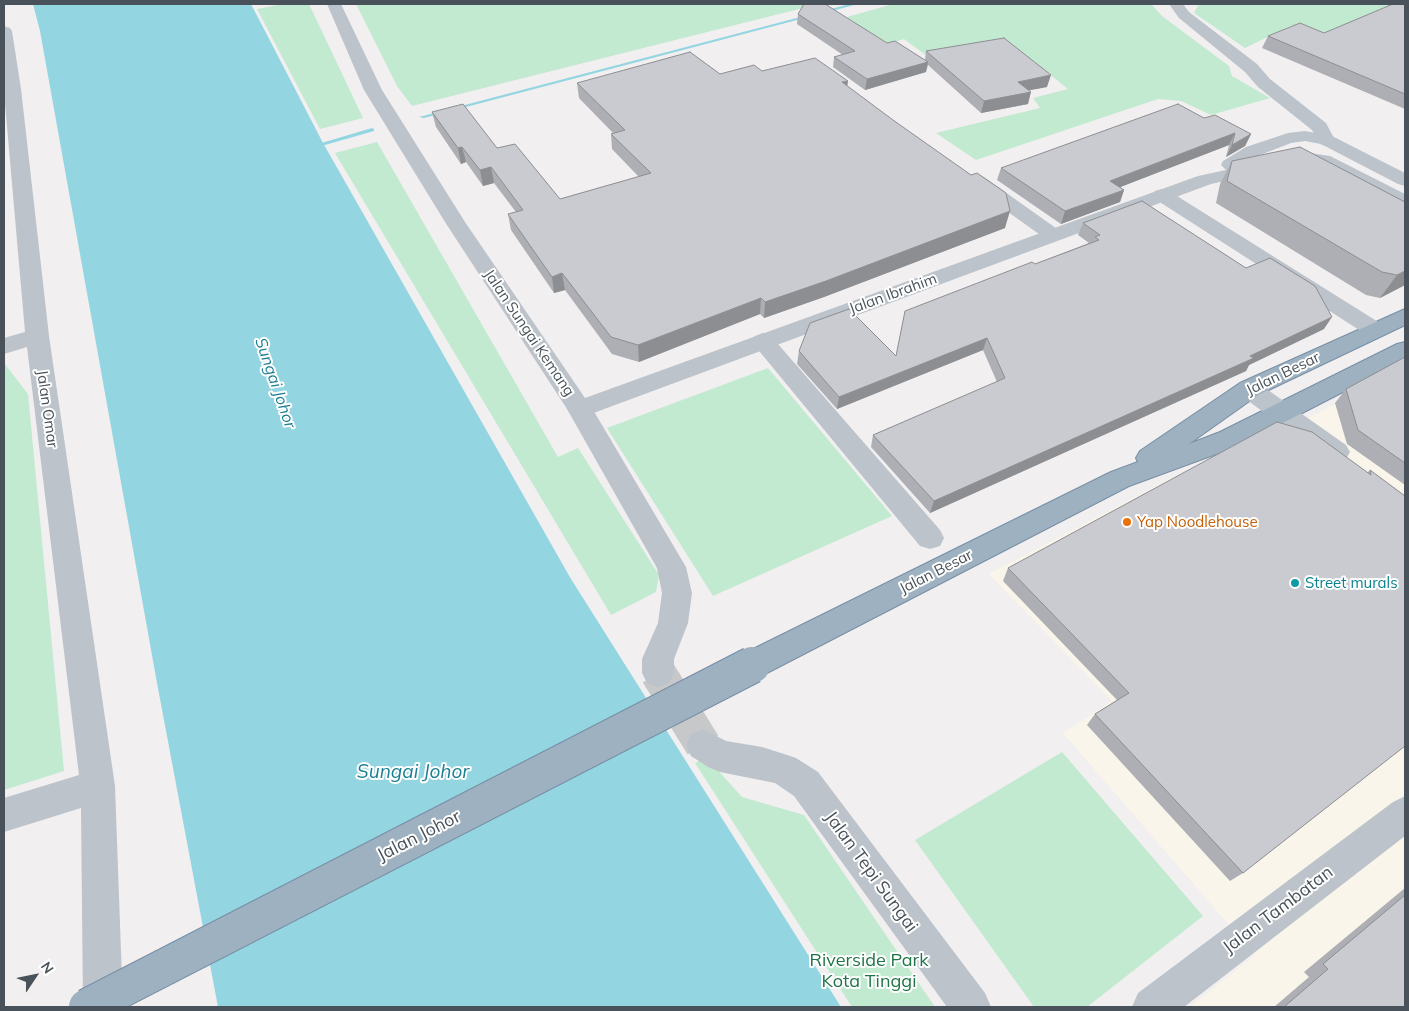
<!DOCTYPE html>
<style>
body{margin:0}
#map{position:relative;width:1409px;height:1011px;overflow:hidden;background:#f1efef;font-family:Mulish,sans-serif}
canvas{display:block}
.frame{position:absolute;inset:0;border:5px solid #49525a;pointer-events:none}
.north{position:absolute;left:10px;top:951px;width:50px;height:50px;-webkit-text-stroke:4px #fff;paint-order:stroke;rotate:56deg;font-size:14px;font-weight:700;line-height:20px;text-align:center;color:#49525a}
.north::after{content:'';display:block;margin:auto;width:18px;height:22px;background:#49525a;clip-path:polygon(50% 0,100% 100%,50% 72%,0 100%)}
</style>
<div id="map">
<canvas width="1409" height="1011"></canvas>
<div class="frame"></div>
<div class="north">N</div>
</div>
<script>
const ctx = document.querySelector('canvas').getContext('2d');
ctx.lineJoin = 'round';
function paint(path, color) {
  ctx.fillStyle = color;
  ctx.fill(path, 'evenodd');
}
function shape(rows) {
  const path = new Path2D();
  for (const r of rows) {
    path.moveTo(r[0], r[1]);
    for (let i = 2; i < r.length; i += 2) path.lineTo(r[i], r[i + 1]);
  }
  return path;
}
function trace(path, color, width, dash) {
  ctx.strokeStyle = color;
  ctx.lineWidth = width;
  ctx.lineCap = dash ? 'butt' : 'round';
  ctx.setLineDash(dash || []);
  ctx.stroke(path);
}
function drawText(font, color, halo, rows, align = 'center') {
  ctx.font = font + ' Mulish,sans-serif';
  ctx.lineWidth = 4;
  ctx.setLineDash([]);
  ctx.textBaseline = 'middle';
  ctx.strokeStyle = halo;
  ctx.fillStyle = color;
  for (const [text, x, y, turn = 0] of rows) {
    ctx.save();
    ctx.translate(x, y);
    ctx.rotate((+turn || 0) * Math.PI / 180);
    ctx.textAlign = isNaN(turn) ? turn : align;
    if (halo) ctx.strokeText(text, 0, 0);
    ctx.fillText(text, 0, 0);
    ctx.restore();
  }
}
const commercial = shape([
 [1405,368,1405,1007,1190,1007,1255,955,1063,733,1112,701,989,574,1168,480,1306,419]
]);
const green = shape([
 [282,4,309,4,363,118,320,129,257,9],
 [356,4,819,4,412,106,397,86],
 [893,4,1151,4,1162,16,1229,66,1232,76,1270,98,1211,115,1181,101,1158,99,976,160,936,133,1040,108,1033,98,1068,89,1033,61,931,59,904,39,885,45,847,17],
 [1199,4,1399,4,1330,43,1290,26,1245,48,1194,13],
 [377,142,558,457,578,448,659,575,656,592,611,615,335,153],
 [4,363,28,394,64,771,4,790],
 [768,368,892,516,713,596,607,428],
 [1062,752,1203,916,1087,1007,1034,1007,915,840],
 [706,757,742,797,804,815,935,1007,852,1007,695,763]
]);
const water = shape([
 [33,4,251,4,323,143,571,579,841,1007,218,1007,157,683,40,31]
]);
const stream = shape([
 [850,4,858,4,424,118,419,117,850,4],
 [372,128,374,129,374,131,311,149,308,147,372,128]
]);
const minorTunnel = shape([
 [658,673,703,745]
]);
const minor = shape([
 [1169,4,1183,4,1189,12,1257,64,1270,79,1326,123,1335,140,1332,144,1326,146,1320,144,1312,130,1258,87,1245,72,1179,18,1169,4],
 [4,26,10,28,12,31,21,89,49,336,115,786,123,1007,83,1007,81,808,4,832,4,798,79,775,27,347,4,354,4,338,25,332,4,92,4,26],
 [977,175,984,177,1060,231,1063,235,1060,239,1053,241,1046,239,970,185,967,181,970,177,977,175],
 [1162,189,1169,191,1383,325,1387,330,1383,335,1375,338,1367,335,1155,199,1152,195,1155,191,1162,189],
 [763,333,771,336,940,530,944,538,940,546,930,549,920,546,755,346,751,341,755,336,763,333],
 [1249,380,1258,383,1346,445,1350,452,1346,459,1337,462,1328,459,1240,395,1237,389,1240,383,1249,380],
 [580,400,589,403,686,567,692,593,688,623,674,659,674,673,669,683,658,687,647,683,642,673,642,659,658,623,662,593,657,568,567,409,571,403,580,400],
 [703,729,726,741,762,747,784,754,796,758,818,772,985,993,991,1007,947,1007,794,796,775,783,720,772,708,767,691,756,686,745,691,734,703,729],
 [1405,796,1405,836,1184,1007,1132,1007,1138,993,1393,802,1405,796]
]);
const tertiary = shape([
 [327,4,341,4,382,90,465,222,585,398,1198,176,1226,170,1221,165,1223,161,1246,147,1288,133,1305,131,1332,136,1405,173,1405,186,1398,184,1321,144,1305,141,1291,143,1260,155,1242,166,1303,152,1330,156,1405,194,1405,208,1398,206,1319,165,1303,164,1211,184,580,418,571,415,445,222,364,90,327,4]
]);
const trunk = shape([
 [1405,309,1405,325,1258,395,1189,444,1220,432,1397,344,1405,342,1405,360,1238,446,1129,486,763,675,752,679,741,675,736,665,741,655,1111,472,1138,462,1136,458,1140,451,1240,383,1405,309]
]);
const trunkBridge = shape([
 [87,1007,752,665]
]);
const wall = shape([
 [1405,4,1405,109,1262,48,1268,36,1324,33],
 [798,14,887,43,925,60,926,51,1047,87,1029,90,1028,104,981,113,928,65,926,72,865,90,833,67,834,57,843,55,797,24],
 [762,71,847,86,1005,228,824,297,764,318,760,314,639,362,612,354,565,290,554,293,511,230,508,214,516,212,494,183,483,186,466,162,461,164,436,127,432,112,497,148,560,199,639,177,612,149,611,134,613,133,579,98,577,83],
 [1204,118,1251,134,1245,146,1226,157,1229,145,1120,187,1124,190,1120,202,1061,224,997,180,1001,168],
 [1232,161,1405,202,1405,285,1380,298,1366,295,1216,203,1220,184],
 [1083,223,1324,329,1249,365,1246,371,930,513,871,447,873,435,997,382,983,350,837,409,797,364,799,351,896,355,1035,264,1089,243,1078,235],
 [1405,357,1405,485,1347,444,1335,403,1346,389],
 [1370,470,1405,496,1243,873,1230,881,1087,725,1095,714,1117,700,1003,581,1008,568,1368,472],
 [1405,888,1405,1007,1274,1007,1309,977,1304,972]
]);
const shadedWall = shape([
 [928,62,926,72,865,90,867,79],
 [1051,75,1047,87,1015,93,1018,82],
 [848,81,846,96,842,82],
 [1031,92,1028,104,981,113,984,101],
 [1235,133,1229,145,1105,193,1110,181],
 [1251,134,1245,146,1226,157,1232,145],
 [462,147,466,162,461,164,458,148],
 [491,167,494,183,483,186,480,170],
 [1124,190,1120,202,1061,224,1065,211],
 [1010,211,1005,228,824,297,764,318,765,302],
 [1405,271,1405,285,1380,298,1397,275],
 [562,273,565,290,554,293,552,277],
 [761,298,760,314,639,362,638,345],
 [1332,317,1324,329,1249,365,1246,371,930,513,934,501,1250,356],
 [987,338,983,350,837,409,839,397]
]);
const building = shape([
 [804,4,825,4,887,43,895,41,928,62,867,79,834,57,855,51,798,14,804,4],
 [1393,4,1405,4,1405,94,1268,36,1300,23,1324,33,1393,4],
 [1004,38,1051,75,1018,82,1031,92,984,101,926,51,1004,38],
 [690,52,720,74,754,65,762,71,815,58,848,81,842,82,893,120,971,175,977,173,1006,193,1010,211,826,281,765,302,761,298,638,345,611,337,562,273,552,277,508,214,523,210,491,167,480,170,462,147,458,148,432,112,463,104,497,148,515,144,560,199,651,173,611,134,625,130,577,83,690,52],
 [1178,104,1204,118,1215,115,1251,134,1232,145,1235,133,1110,181,1124,190,1065,211,1001,168,1178,104],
 [1300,147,1405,202,1405,271,1397,275,1382,272,1227,181,1232,161,1300,147],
 [1142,201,1246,268,1270,258,1315,286,1332,317,1250,356,1254,358,934,501,873,435,1005,378,987,338,839,397,799,351,810,323,849,309,896,356,905,311,1032,262,1035,264,1099,240,1095,237,1100,235,1083,223,1142,201],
 [1405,357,1405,463,1358,430,1346,389,1405,357],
 [1277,422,1312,432,1371,475,1370,470,1405,496,1405,746,1243,873,1095,714,1129,693,1008,568,1277,422],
 [1405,895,1405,1007,1284,1007,1328,969,1323,964,1405,895]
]);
const markers = [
 [1127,522,5,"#e8710a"],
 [1295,583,5,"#0f9aa8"]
];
const streetNames = [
 ["Jalan Ibrahim",893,294,-20],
 ["Jalan Sungai Kemang",529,333,56],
 ["Jalan Besar",1283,374,-26],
 ["Jalan Omar",47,409,82],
 ["Jalan Besar",936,572,-27]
];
const foodNames = [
 ["Yap Noodlehouse",1137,522]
];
const cultureNames = [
 ["Street murals",1305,583]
];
const waterNames = [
 ["Sungai Johor",275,383,71]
];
const nearStreetnames = [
 ["Jalan Johor",419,836,-27],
 ["Jalan Tepi Sungai",871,872,54],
 ["Jalan Tambatan",1278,910,-37]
];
const nearParknames = [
 ["Riverside Park",869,961],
 ["Kota Tinggi",869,982]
];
const nearWaternames = [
 ["Sungai Johor",413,772]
];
paint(commercial, '#faf5ea');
paint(green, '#c2ead0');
paint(water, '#94d5e2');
paint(stream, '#94d5e2');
trace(minorTunnel, '#c7c8ca', 36, [36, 18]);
trace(trunk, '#778ea4', 2);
paint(minor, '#bcc3ca');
paint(tertiary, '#bcc3ca');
paint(trunk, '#9eb1c1');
trace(trunkBridge, '#778ea4', 38, []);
trace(trunkBridge, '#9eb1c1', 36);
paint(wall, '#adafb4');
paint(shadedWall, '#8d8e92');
paint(building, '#c9cbd1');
trace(building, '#8d8e92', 1);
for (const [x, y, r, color] of markers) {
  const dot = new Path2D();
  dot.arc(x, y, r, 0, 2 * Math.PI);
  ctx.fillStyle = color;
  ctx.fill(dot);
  trace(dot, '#fff', 2);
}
drawText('15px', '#49525a', '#fff', streetNames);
drawText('15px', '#c56008', '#fff', foodNames, 'left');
drawText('15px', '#0d838f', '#fff', cultureNames, 'left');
drawText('italic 16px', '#1b7e93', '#fff', waterNames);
drawText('18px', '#49525a', '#fff', nearStreetnames);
drawText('18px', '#217447', '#fff', nearParknames);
drawText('italic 19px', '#1b7e93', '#fff', nearWaternames);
</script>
